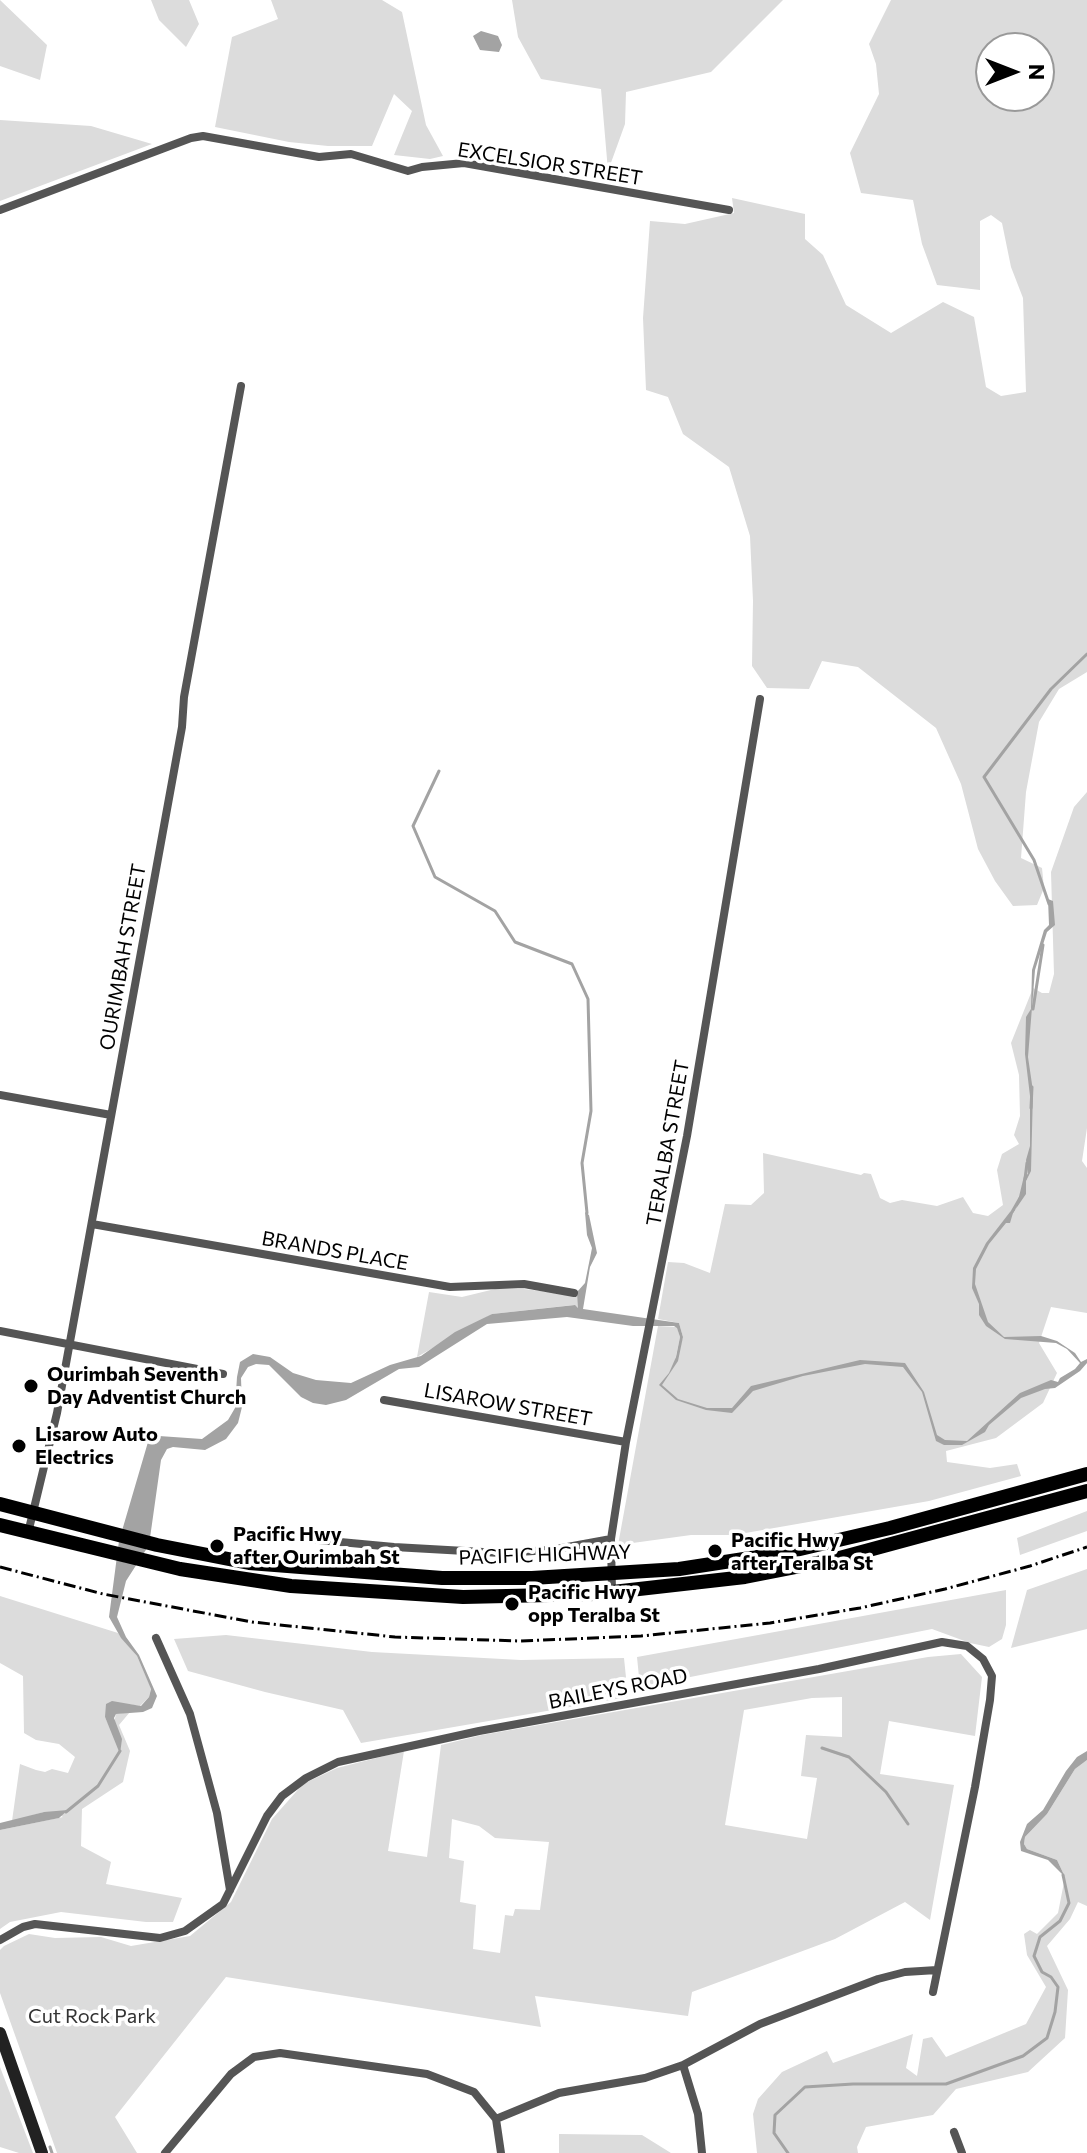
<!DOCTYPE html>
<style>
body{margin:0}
#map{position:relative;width:1087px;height:2153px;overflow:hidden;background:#fff;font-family:Commissioner,sans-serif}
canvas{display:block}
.north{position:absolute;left:975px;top:32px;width:80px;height:80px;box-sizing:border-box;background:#fff;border:2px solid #999;border-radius:50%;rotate:90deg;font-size:22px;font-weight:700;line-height:32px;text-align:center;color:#000}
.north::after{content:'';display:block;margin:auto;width:28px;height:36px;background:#000;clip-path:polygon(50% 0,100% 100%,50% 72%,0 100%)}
</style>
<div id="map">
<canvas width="1087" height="2153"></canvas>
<div class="north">N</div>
</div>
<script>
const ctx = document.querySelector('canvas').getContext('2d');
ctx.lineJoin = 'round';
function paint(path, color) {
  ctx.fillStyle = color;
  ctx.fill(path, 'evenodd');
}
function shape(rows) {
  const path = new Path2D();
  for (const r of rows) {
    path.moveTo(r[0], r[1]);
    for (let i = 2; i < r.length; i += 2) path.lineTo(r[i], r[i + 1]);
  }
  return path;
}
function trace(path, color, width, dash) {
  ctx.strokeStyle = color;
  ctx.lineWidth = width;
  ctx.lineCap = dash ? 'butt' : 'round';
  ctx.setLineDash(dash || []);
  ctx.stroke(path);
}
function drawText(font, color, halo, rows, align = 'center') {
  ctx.font = font + ' Commissioner,sans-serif';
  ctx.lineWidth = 7;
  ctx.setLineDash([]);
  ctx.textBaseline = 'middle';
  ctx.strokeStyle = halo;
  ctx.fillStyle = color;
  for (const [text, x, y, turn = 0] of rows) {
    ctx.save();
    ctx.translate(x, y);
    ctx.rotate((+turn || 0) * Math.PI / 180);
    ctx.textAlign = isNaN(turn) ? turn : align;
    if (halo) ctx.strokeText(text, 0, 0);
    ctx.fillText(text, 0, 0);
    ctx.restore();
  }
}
const green = shape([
 [0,0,47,45,40,80,0,66],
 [151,0,189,0,199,24,186,47,159,20],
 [271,0,382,0,402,12,426,125,443,156,430,159,394,155,412,111,394,94,372,146,328,146,289,142,215,127,232,37,278,19],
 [512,0,783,0,711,72,626,92,625,124,608,171,601,89,541,79,518,37],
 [891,0,1087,0,1087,672,1059,689,1039,722,1026,792,1021,858,1042,868,1044,888,1037,905,1013,906,995,881,978,849,961,784,936,728,858,667,822,661,809,689,767,688,752,666,753,601,750,536,729,467,683,434,668,397,646,390,643,318,650,221,685,224,734,213,732,198,805,214,805,239,823,255,846,305,891,333,943,302,974,317,986,387,1001,396,1026,392,1023,298,1011,267,1002,223,991,215,980,221,980,290,937,285,922,244,913,200,861,193,850,153,879,94,876,64,869,44],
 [991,48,1039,48,1039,96,991,96],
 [0,120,91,126,152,144,0,201],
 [1087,792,1087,1128,1082,1161,1087,1168,1087,1313,1051,1307,1039,1343,1057,1373,1043,1403,996,1438,946,1451,947,1462,990,1468,1017,1464,1021,1476,929,1501,734,1535,691,1535,618,1545,658,1326,677,1327,680,1337,675,1361,683,1337,679,1323,658,1319,668,1262,684,1263,710,1273,725,1204,751,1205,764,1193,763,1153,861,1175,864,1173,871,1174,880,1198,890,1203,902,1200,937,1206,963,1197,973,1213,988,1216,1003,1205,997,1170,1002,1154,1019,1144,1014,1135,1020,1116,1019,1075,1011,1043,1033,988,1042,993,1049,993,1054,974,1051,872,1074,807],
 [495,1289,524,1289,583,1296,580,1310,574,1305,492,1314,417,1357,429,1292,462,1297],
 [1087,1511,1087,1531,1020,1555,1017,1538],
 [1087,1569,1087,1629,1011,1648,1027,1590],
 [1006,1590,1006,1625,1002,1639,989,1647,970,1643,932,1629,640,1687,637,1657],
 [0,1596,118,1633,137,1656,151,1688,149,1697,140,1706,127,1704,105,1717,112,1732,116,1714,130,1712,119,1725,130,1751,123,1782,82,1809,81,1846,111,1862,106,1884,182,1898,173,1922,146,1922,61,1912,10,1922,0,1929,0,1830,63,1817,54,1812,44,1812,12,1821,20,1764,36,1770,45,1772,52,1769,68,1773,75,1757,59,1744,36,1740,24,1733,23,1676,0,1663],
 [226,1635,372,1652,521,1660,624,1658,628,1697,361,1743,343,1710,265,1692,188,1671,174,1639],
 [961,1654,982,1677,975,1736,889,1721,880,1774,954,1785,930,1920,905,1902,835,1939,692,1992,688,2016,535,1996,541,2027,226,1977,115,2117,137,2153,57,2153,0,1993,0,1950,4,1946,29,1934,55,1938,101,1937,131,1946,190,1936,231,1902,272,1819,303,1784,337,1768,404,1751,388,1851,427,1857,441,1745,482,1735,928,1657],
 [842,1697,842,1737,806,1735,801,1776,817,1778,807,1839,725,1825,744,1710,812,1698],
 [452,1819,479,1826,495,1838,549,1842,540,1910,515,1909,513,1916,505,1915,500,1953,473,1949,476,1905,460,1902,464,1861,449,1858],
 [1087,1760,1087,1906,1078,1902,1070,1919,1047,1946,1068,1990,1065,2038,1028,2072,956,2089,933,2115,866,2127,857,2147,858,2153,757,2153,753,2114,758,2099,782,2072,827,2051,833,2063,913,2034,906,2068,917,2076,923,2039,932,2037,946,2057,1026,2024,1046,1987,1027,1955,1024,1934,1030,1930,1037,1934,1058,1913,1065,1877,1057,1860,1027,1849,1024,1844,1025,1837,1047,1814,1075,1769],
 [0,2067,33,2153,19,2153,0,2147],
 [559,2134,642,2135,671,2153,559,2153]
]);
const water = shape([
 [481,31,498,36,502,45,499,52,480,50,473,36],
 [1048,899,1053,901,1055,925,1047,932,1035,970,1028,1057,1033,1091,1031,1171,1026,1181,1026,1194,1013,1213,1010,1223,1006,1223,989,1244,976,1269,975,1284,988,1322,1004,1337,1041,1336,1057,1341,1075,1353,1081,1362,1087,1359,1087,1363,1080,1371,1055,1388,1045,1389,1021,1398,989,1425,985,1432,962,1445,944,1445,936,1441,922,1392,903,1367,865,1364,803,1376,753,1391,732,1413,706,1410,676,1400,659,1385,669,1373,676,1357,680,1337,677,1328,674,1326,633,1326,567,1317,487,1324,419,1367,399,1369,346,1400,326,1405,313,1403,301,1397,269,1365,256,1364,248,1367,241,1378,242,1407,238,1423,226,1439,205,1450,173,1447,167,1449,161,1460,149,1545,126,1581,117,1617,126,1637,139,1655,157,1696,152,1708,143,1712,116,1714,114,1718,122,1739,120,1754,105,1717,106,1704,112,1701,141,1706,149,1697,151,1689,137,1656,121,1638,109,1617,119,1541,148,1442,159,1436,202,1439,228,1420,235,1408,237,1377,240,1362,253,1354,270,1357,293,1373,316,1380,351,1383,390,1365,421,1356,455,1332,492,1314,575,1305,578,1308,577,1292,585,1283,592,1248,587,1235,585,1212,589,1215,597,1253,590,1267,583,1309,679,1323,683,1337,678,1361,662,1385,678,1399,707,1408,732,1408,751,1386,860,1360,905,1363,924,1392,937,1435,945,1440,967,1441,1020,1393,1051,1380,1058,1382,1060,1378,1075,1369,1080,1363,1067,1349,1056,1343,1005,1339,986,1326,979,1315,979,1304,972,1288,973,1268,986,1243,1010,1212,1016,1209,1024,1176,1028,1174,1026,1160,1030,1146,1030,1096,1025,1054,1026,1017,1031,1009,1032,970,1044,930,1049,925],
 [1087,1751,1087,1760,1075,1769,1047,1814,1025,1837,1024,1844,1027,1849,1057,1860,1065,1877,1048,1860,1021,1851,1020,1842,1027,1824,1043,1810,1066,1771,1077,1757],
 [68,1810,59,1818,0,1830,0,1823,44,1812]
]);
const stream = shape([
 [439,771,413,826,435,877,495,911,515,942,572,964,588,999,591,1111,582,1163,587,1213],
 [1049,904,1034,860,984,777,1051,689,1087,654],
 [1033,1009,1043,945],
 [1031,1108,1032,1087],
 [1025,1179,1027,1163],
 [1012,1212,1020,1198],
 [822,1748,849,1757,886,1792,908,1824],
 [66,1812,98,1786,120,1751],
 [50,2147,52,2153],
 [788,2153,774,2133,775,2115,805,2087,853,2084,946,2084,1023,2056,1047,2038,1055,2012,1058,1987,1051,1977,1042,1972,1034,1956,1040,1937,1060,1921,1069,1903,1063,1875]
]);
const street = shape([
 [0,210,191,138,203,136,319,157,351,154,408,171,422,167,464,163,729,210],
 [0,1095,111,1115],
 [92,1224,450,1287,524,1284,574,1293],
 [0,1331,223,1374],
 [384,1400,626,1442],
 [28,1533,57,1413,182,727,184,697,241,386],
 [243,1533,394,1547,501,1553,551,1550,611,1539],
 [612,1593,611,1539,626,1442,687,1136,760,699],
 [156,1638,190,1714,217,1813,230,1890],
 [0,1940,23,1927,35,1924,160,1938,185,1931,223,1904,267,1816,282,1796,306,1778,338,1762,479,1731,819,1669,942,1642,967,1646,983,1659,992,1676,990,1700,975,1787,933,1992],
 [683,2065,698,2114,702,2153],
 [496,2119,559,2093,645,2078,683,2065,760,2024,878,1979,905,1972,937,1970],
 [954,2132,962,2153],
 [165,2153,231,2074,254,2057,280,2053,427,2074,474,2092,496,2119,501,2153]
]);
const secondary = shape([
 [0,2033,42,2153]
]);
const primary = shape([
 [0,1504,157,1545,249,1563,442,1578,532,1578,679,1569,783,1553,890,1528,1087,1474],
 [0,1525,180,1569,291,1586,463,1597,595,1594,745,1577,832,1560,1087,1491]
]);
const rail = shape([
 [0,1567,103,1594,252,1622,395,1637,520,1641,641,1636,770,1623,860,1608,945,1589,1030,1566,1087,1547]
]);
const markers = [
 [31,1386,8,"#000"],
 [19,1446,8,"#000"],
 [217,1546,8,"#000"],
 [715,1551,8,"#000"],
 [512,1604,8,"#000"]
];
const streetNames = [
 ["EXCELSIOR STREET",550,164,9],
 ["OURIMBAH STREET",123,957,-80],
 ["TERALBA STREET",668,1143,-80],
 ["BRANDS PLACE",335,1251,10],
 ["LISAROW STREET",508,1405,10],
 ["PACIFIC HIGHWAY",545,1555,-2],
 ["BAILEYS ROAD",618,1689,-11]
];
const poiNames = [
 ["Ourimbah Seventh",47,1374],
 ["Day Adventist Church",47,1397],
 ["Lisarow Auto",35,1434],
 ["Electrics",35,1457],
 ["Pacific Hwy",233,1534],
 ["after Ourimbah St",233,1557],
 ["Pacific Hwy",731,1540],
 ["after Teralba St",731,1563],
 ["Pacific Hwy",528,1592],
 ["opp Teralba St",528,1615]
];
const parkNames = [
 ["Cut Rock Park",92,2016]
];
paint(green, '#dcdcdc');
paint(water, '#a3a3a3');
trace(stream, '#a3a3a3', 3);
trace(street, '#555', 8);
trace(secondary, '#222', 12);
trace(primary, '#000', 14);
trace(rail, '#000', 3, [12, 4, 2, 4]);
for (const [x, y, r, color] of markers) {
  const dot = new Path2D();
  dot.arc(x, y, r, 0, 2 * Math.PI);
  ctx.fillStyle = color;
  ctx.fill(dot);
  trace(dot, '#fff', 3);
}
drawText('20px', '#000', '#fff', streetNames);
drawText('bold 20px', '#000', '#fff', poiNames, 'left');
drawText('20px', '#333', '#fff', parkNames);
</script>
